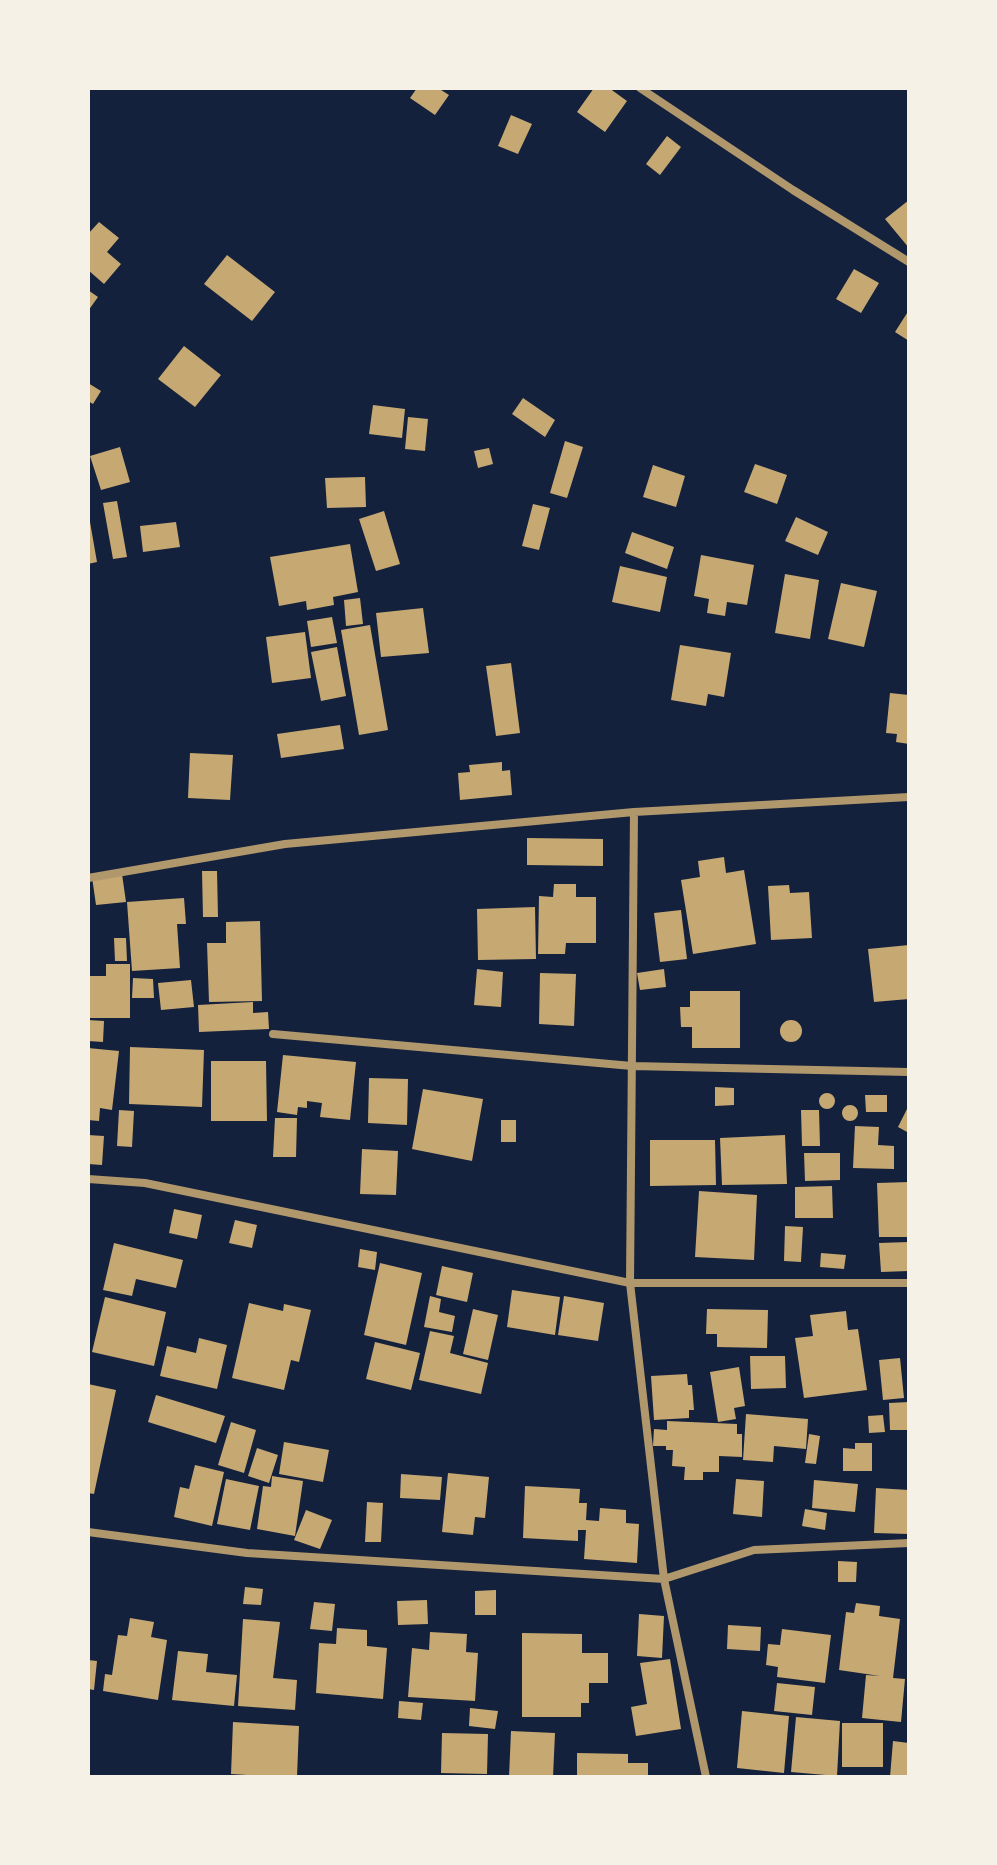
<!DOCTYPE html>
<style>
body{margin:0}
#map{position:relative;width:997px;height:1865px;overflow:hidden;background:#14213d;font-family:Figtree,sans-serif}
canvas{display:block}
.frame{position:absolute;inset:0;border:90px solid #f6f1e7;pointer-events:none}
</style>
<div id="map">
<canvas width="997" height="1865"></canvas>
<div class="frame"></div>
</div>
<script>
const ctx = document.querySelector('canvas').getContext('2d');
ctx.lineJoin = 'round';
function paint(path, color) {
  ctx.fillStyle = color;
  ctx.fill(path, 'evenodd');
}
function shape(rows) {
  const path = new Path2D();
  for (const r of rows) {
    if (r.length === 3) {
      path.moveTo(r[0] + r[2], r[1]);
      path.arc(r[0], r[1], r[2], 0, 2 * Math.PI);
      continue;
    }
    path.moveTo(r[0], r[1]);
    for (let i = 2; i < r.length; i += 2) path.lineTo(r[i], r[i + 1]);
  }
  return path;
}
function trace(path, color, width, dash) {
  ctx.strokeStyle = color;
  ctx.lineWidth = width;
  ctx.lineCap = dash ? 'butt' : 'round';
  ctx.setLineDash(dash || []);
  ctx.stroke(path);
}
const building = shape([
 [417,88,438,88,449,95,435,115,410,98],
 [594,88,609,88,627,101,605,132,577,112],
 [511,115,532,124,518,154,498,146],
 [667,136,681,147,660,175,646,164],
 [909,200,909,248,885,219],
 [99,222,119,238,107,252,121,264,104,284,88,270,88,234],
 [227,255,275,292,252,321,204,284],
 [854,269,879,283,861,313,836,299],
 [88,290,98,297,88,311],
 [909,310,909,341,895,332],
 [184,346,221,375,195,407,158,379],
 [88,383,101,391,93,404,88,401],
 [523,398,555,420,545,437,512,414],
 [373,405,405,409,402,438,369,434],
 [408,417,428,419,425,451,405,449],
 [565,441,583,447,567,498,550,493],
 [120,447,130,482,101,490,90,456],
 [489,448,493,464,478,468,474,451],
 [755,464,787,475,777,504,744,492],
 [653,465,685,476,676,507,643,497],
 [365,477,366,507,327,508,325,478],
 [117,501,127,557,113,559,103,503],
 [533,504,550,508,539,550,522,546],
 [384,511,400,564,376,571,359,519],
 [796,517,828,532,818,555,785,541],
 [90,522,97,562,88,564,88,523],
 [176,522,180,547,143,552,140,526],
 [632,532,674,547,667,569,625,553],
 [350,544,358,592,333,597,334,605,307,610,306,601,279,606,270,557],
 [701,555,754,565,747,605,727,602,725,616,707,613,709,599,694,596],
 [620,566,667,577,660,612,612,602],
 [785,574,819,580,810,639,775,633],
 [841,583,877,591,864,647,828,639],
 [360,598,363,624,346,626,344,600],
 [423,608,429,653,381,657,376,613],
 [332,617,337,643,311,647,307,621],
 [370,625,388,730,359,735,341,630],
 [305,632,311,678,272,683,266,637],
 [680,645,731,653,724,697,708,694,706,706,671,700],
 [337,647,346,696,321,701,311,652],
 [511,663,520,733,496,736,486,666],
 [890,693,909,695,909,744,896,742,897,734,886,733],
 [340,725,344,749,281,758,277,734],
 [190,753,233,755,230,800,188,798],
 [502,762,502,771,510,770,512,795,460,800,458,773,470,772,469,765],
 [527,838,603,839,603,866,527,865],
 [724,857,726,873,744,870,756,944,693,954,681,880,700,877,698,861],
 [202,871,217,871,218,917,203,917],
 [122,874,126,902,96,905,92,877],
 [554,884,576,884,576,897,596,897,596,943,566,943,565,954,538,954,539,896,553,897],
 [789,885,790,893,809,892,812,938,771,940,768,886],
 [184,898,186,924,177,924,180,968,132,971,127,902],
 [535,907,536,959,478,960,477,909],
 [681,910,687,959,660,962,654,913],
 [260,921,262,1001,209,1002,207,943,226,943,226,922],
 [114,938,126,938,127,961,115,961],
 [909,945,909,999,874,1002,868,949],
 [106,964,130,964,130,1018,88,1018,88,976,106,976],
 [477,969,503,972,501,1007,474,1005],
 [664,969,666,987,640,990,637,973],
 [540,973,576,974,574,1026,539,1024],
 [133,978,153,979,154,998,132,998],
 [191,980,194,1007,161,1010,158,983],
 [690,991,740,991,740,1048,692,1048,692,1027,681,1027,680,1007,690,1007],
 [253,1002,253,1013,268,1012,269,1029,199,1032,198,1005],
 [791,1031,11],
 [88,1020,104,1021,103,1042,88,1041],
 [130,1047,204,1050,202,1107,129,1104],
 [88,1048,119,1051,112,1110,100,1108,99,1121,88,1120],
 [283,1055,356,1062,350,1120,320,1117,322,1103,307,1101,307,1108,298,1107,297,1115,277,1112],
 [211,1061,266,1061,267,1121,211,1121],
 [369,1078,408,1079,407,1125,368,1123],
 [715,1087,734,1088,734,1105,715,1106],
 [423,1089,483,1099,472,1161,412,1149],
 [827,1101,8],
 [865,1095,887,1095,887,1112,866,1112],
 [850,1113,8],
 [909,1105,909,1133,898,1127],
 [119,1110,134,1111,132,1147,117,1146],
 [801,1110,819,1110,820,1146,802,1146],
 [275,1118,297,1118,296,1157,273,1157],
 [501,1120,516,1120,516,1142,501,1142],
 [855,1126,879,1127,878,1145,894,1146,894,1169,853,1168],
 [88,1135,104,1136,102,1165,88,1164],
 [785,1135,787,1184,722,1185,720,1138],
 [650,1140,715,1140,716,1185,650,1186],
 [362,1149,398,1151,396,1195,360,1194],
 [804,1153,840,1153,840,1180,805,1181],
 [909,1182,909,1237,879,1237,877,1183],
 [832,1186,833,1218,795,1218,795,1187],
 [699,1191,757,1195,754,1260,695,1257],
 [174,1209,202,1215,197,1239,169,1233],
 [235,1220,257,1225,252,1248,229,1243],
 [785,1226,803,1227,801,1262,784,1261],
 [909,1242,909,1271,881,1272,879,1243],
 [114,1243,183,1260,176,1288,136,1279,132,1296,103,1290],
 [360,1249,377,1252,375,1270,358,1267],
 [821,1253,846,1255,844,1269,820,1267],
 [380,1263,422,1273,406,1345,364,1335],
 [442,1266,473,1273,467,1302,436,1295],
 [512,1290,560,1297,555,1335,507,1327],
 [430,1296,441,1299,439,1312,455,1316,452,1332,424,1327],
 [564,1296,604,1303,598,1341,558,1335],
 [105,1297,166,1312,154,1366,92,1352],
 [249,1303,283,1311,284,1304,311,1310,299,1362,291,1360,284,1390,232,1378],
 [473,1309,498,1315,488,1360,463,1354],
 [707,1309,768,1310,767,1348,717,1347,717,1334,706,1334],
 [846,1311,848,1330,858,1329,867,1390,804,1398,795,1338,813,1336,810,1315],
 [430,1331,454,1336,450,1353,488,1363,481,1394,419,1380],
 [199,1338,227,1345,217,1389,160,1376,167,1346,196,1353],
 [375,1342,420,1353,411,1390,366,1379],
 [750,1356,785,1356,786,1388,751,1389],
 [900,1358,904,1398,883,1400,879,1360],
 [739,1367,745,1406,734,1408,736,1419,718,1422,710,1372],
 [687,1374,688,1385,692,1385,694,1410,689,1410,689,1418,654,1420,651,1376],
 [88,1384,116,1390,94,1494,88,1493],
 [156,1395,225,1416,216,1443,148,1422],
 [909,1402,909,1430,890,1430,889,1403],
 [746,1414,808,1419,806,1449,774,1446,773,1462,743,1460],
 [883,1415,885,1432,869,1433,868,1416],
 [667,1421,737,1424,737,1434,742,1434,742,1457,719,1456,719,1472,703,1472,703,1480,684,1480,685,1467,672,1466,673,1450,666,1450,666,1446,653,1446,654,1429,667,1430],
 [231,1422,256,1430,244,1473,218,1465],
 [809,1434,820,1436,816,1464,805,1463],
 [284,1442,329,1450,323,1482,279,1474],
 [855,1443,872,1443,872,1471,843,1471,843,1448,855,1449],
 [257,1448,278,1455,269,1483,248,1476],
 [195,1465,224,1472,212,1526,174,1517,180,1487,189,1489],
 [448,1473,489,1477,485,1518,475,1517,473,1535,442,1532],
 [401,1474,442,1477,440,1500,400,1498],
 [272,1476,303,1481,295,1536,257,1529,263,1486,271,1487],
 [226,1479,259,1486,250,1530,217,1524],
 [736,1479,764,1481,762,1517,733,1514],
 [814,1480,858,1484,855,1512,812,1508],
 [525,1486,580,1489,579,1503,587,1503,586,1520,599,1521,600,1508,626,1510,626,1523,639,1524,637,1563,584,1559,586,1530,578,1530,578,1541,523,1538],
 [876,1488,909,1490,909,1534,874,1533],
 [367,1502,383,1503,381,1542,365,1542],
 [805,1509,827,1513,825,1530,802,1526],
 [306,1510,332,1520,320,1549,294,1540],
 [838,1561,857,1562,856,1582,838,1582],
 [245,1587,263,1589,261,1605,243,1604],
 [496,1590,496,1615,475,1615,475,1591],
 [427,1600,428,1624,398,1625,397,1601],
 [314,1602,335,1604,332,1631,310,1629],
 [856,1603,880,1606,879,1616,900,1619,893,1678,905,1679,901,1722,862,1718,866,1675,880,1676,839,1670,846,1612,854,1613],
 [639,1614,664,1616,662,1658,637,1656],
 [130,1618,154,1622,151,1637,167,1640,158,1700,103,1691,105,1674,112,1675,118,1635,127,1636],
 [243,1619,280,1622,273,1678,297,1680,295,1710,238,1706],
 [728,1625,761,1627,760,1651,727,1649],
 [337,1628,367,1630,367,1646,387,1648,383,1699,316,1693,319,1643,336,1644],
 [782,1629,831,1635,825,1683,777,1677,778,1667,766,1665,768,1644,780,1645],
 [430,1632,467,1634,466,1652,478,1653,475,1701,408,1697,412,1648,429,1650],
 [522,1633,582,1634,582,1653,608,1653,608,1683,589,1683,589,1703,581,1703,581,1717,522,1717],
 [178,1651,208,1654,206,1672,237,1675,234,1706,172,1700],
 [670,1659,681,1729,636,1736,631,1707,647,1704,640,1663],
 [88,1660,97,1661,94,1690,88,1689],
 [777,1683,815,1687,812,1715,774,1711],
 [399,1701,423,1703,421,1720,398,1718],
 [470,1708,498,1711,495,1729,469,1726],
 [742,1711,789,1716,784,1773,737,1768],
 [796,1717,840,1721,837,1776,791,1772],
 [233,1722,299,1726,297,1777,247,1777,247,1775,231,1774],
 [842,1723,883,1723,883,1767,842,1767],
 [511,1731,555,1733,553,1777,509,1777],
 [442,1733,488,1734,487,1774,441,1773],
 [893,1741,909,1743,909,1777,890,1777],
 [577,1753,628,1754,628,1763,648,1763,648,1777,577,1777]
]);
const minor = shape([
 [640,88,793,190,909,262],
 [634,812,630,1283,664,1579,706,1777],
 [88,878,285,844,634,812,909,797],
 [273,1034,632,1066,909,1072],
 [88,1179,145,1183,630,1283,909,1283],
 [88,1532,247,1553,664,1579,754,1550,909,1543]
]);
paint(building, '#c6a872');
trace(minor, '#b1986c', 8);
</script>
